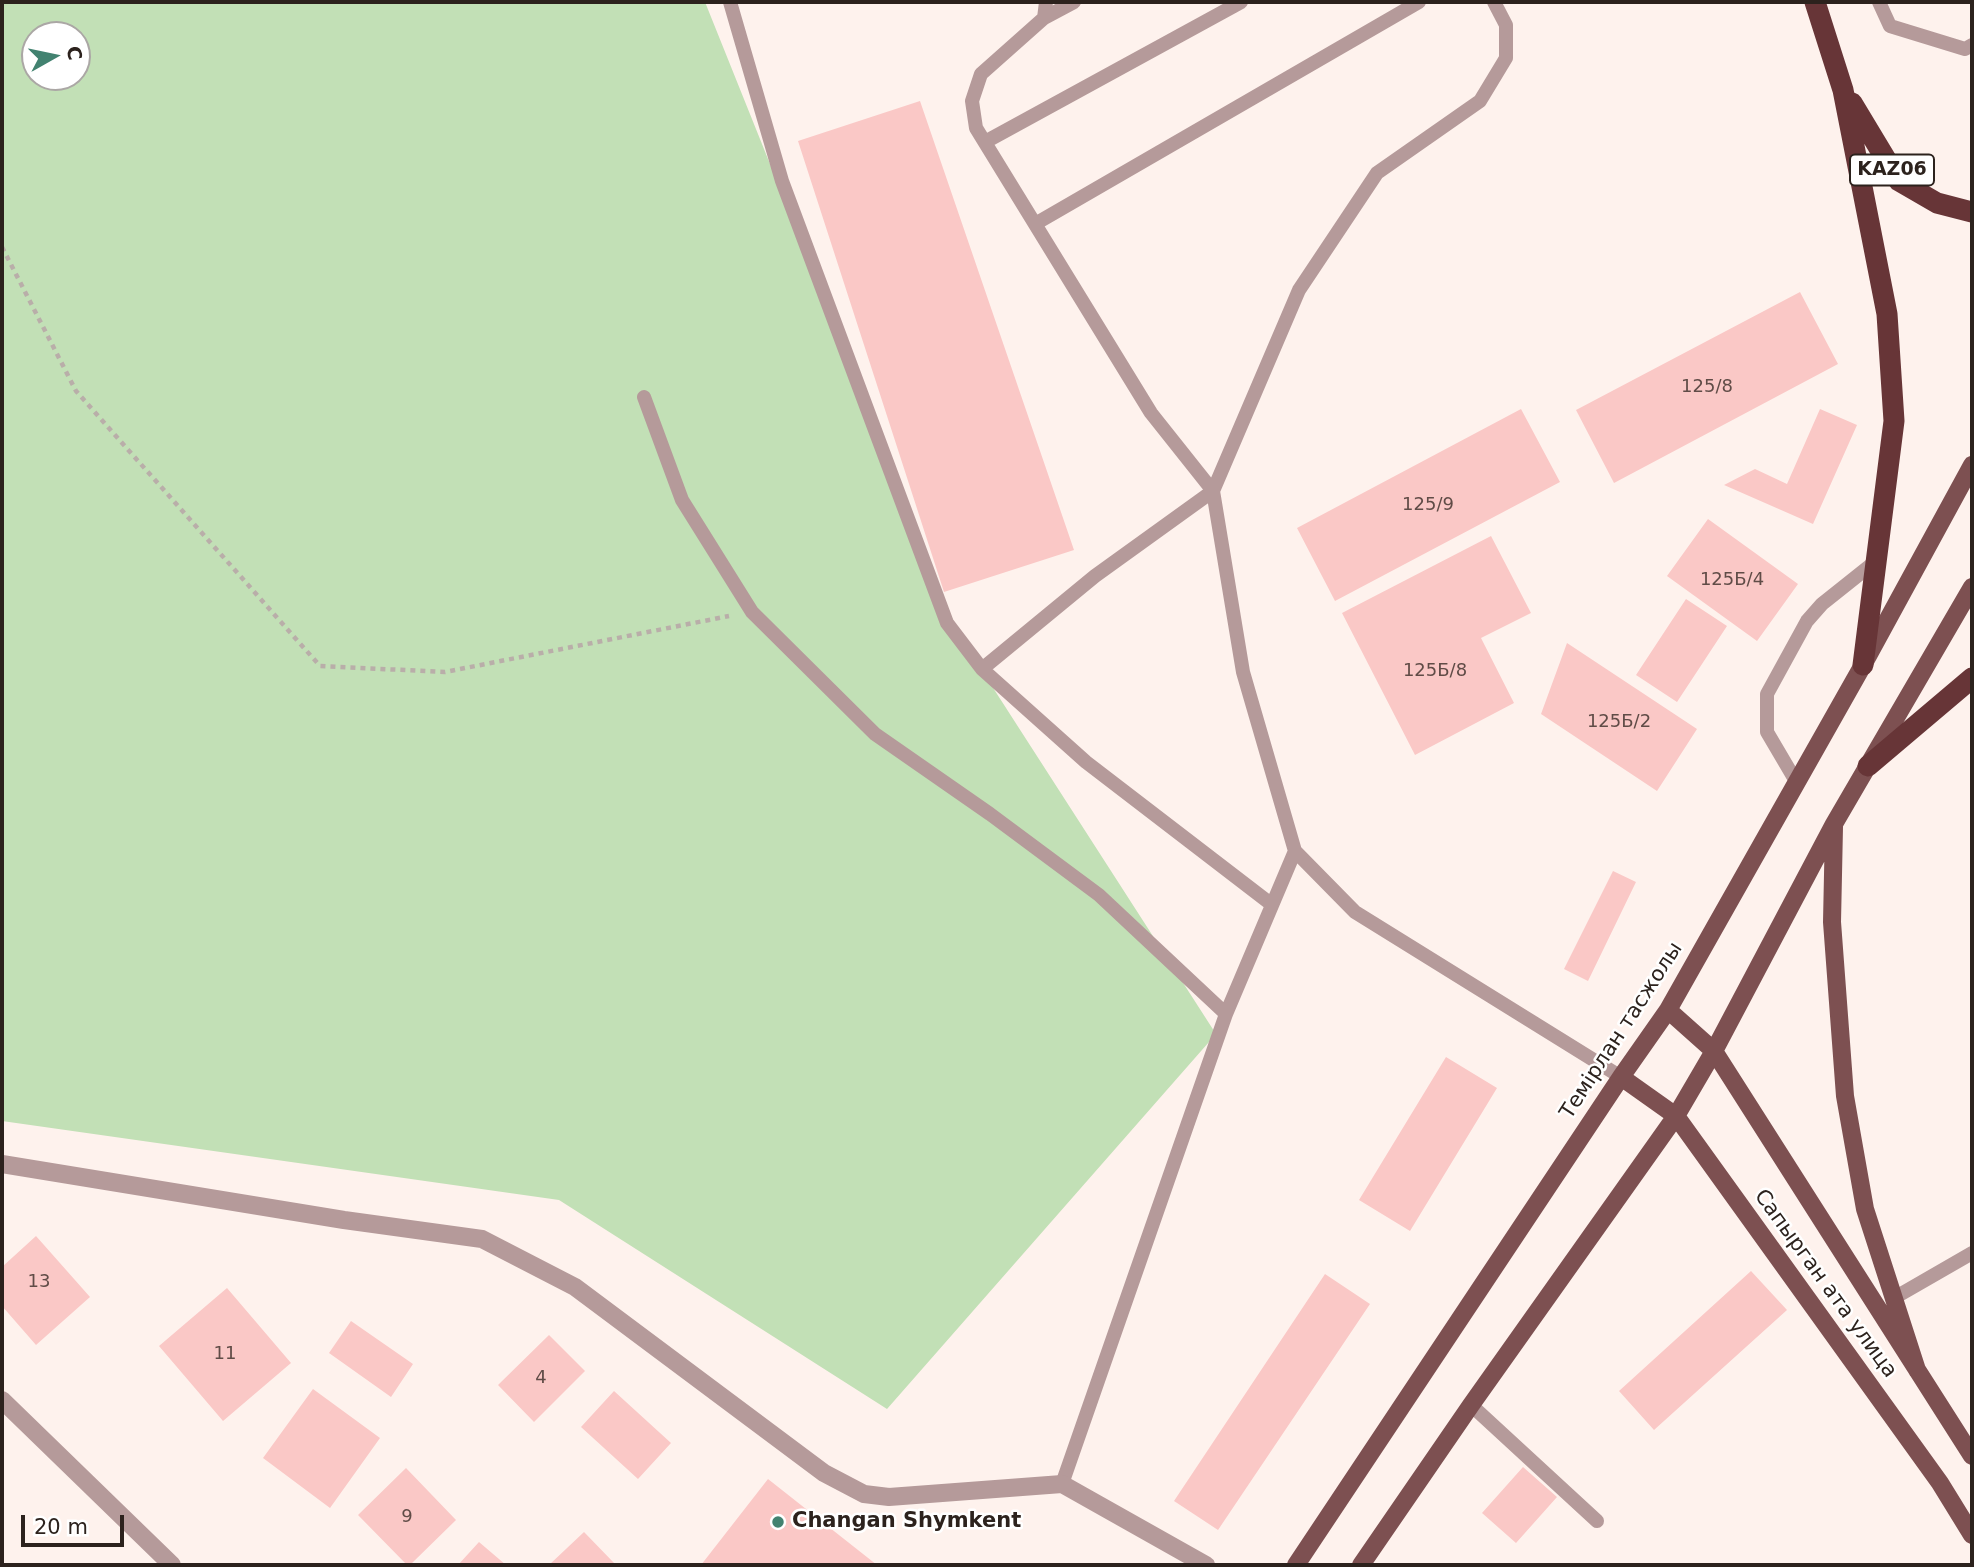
<!DOCTYPE html>
<meta charset="utf-8">
<style>
body{margin:0}
#map{position:relative;width:1974px;height:1567px;overflow:hidden;background:#fef2ed;font-family:"DejaVu Sans",sans-serif}
canvas{display:block}
.frame{position:absolute;inset:0;border:4px solid #2c221d;pointer-events:none}
.north{position:absolute;left:21px;top:21px;width:70px;height:70px;box-sizing:border-box;background:#fff;border:2px solid #aba7a5;border-radius:50%;rotate:81deg;font-size:19px;font-weight:700;line-height:28px;text-align:center;color:#2c221d}
.north::after{content:'';display:block;margin:auto;width:24px;height:32px;background:#428270;clip-path:polygon(50% 0,100% 100%,50% 72%,0 100%)}
.scale{position:absolute;left:21px;top:1515px;width:103px;height:32px;box-sizing:border-box;border:4px solid #2c221d;border-top:0;padding-left:9px;font-size:21px;line-height:24px;white-space:nowrap;color:#2c221d;-webkit-text-stroke:5px #fff;paint-order:stroke}
</style>
<div id="map">
<canvas width="1974" height="1567"></canvas>
<div class="frame"></div>
<div class="north">С</div>
<div class="scale">20 m</div>
</div>
<script>
const ctx = document.querySelector('canvas').getContext('2d');
ctx.lineJoin = 'round';
function paint(path, color) {
  ctx.fillStyle = color;
  ctx.fill(path, 'evenodd');
}
function shape(rows) {
  const path = new Path2D();
  for (const r of rows) {
    path.moveTo(r[0], r[1]);
    for (let i = 2; i < r.length; i += 2) path.lineTo(r[i], r[i + 1]);
  }
  return path;
}
function trace(path, color, width, dash) {
  ctx.strokeStyle = color;
  ctx.lineWidth = width;
  ctx.lineCap = dash ? 'butt' : 'round';
  ctx.setLineDash(dash || []);
  ctx.stroke(path);
}
function drawText(font, color, halo, rows, align = 'center') {
  ctx.font = font + ' "DejaVu Sans",sans-serif';
  ctx.lineWidth = 5;
  ctx.setLineDash([]);
  ctx.textBaseline = 'middle';
  ctx.strokeStyle = halo;
  ctx.fillStyle = color;
  for (const [text, x, y, turn = 0] of rows) {
    ctx.save();
    ctx.translate(x, y);
    ctx.rotate((+turn || 0) * Math.PI / 180);
    ctx.textAlign = isNaN(turn) ? turn : align;
    if (halo) ctx.strokeText(text, 0, 0);
    ctx.fillText(text, 0, 0);
    ctx.restore();
  }
}
const green = shape([
 [2,2,705,2,959,635,1216,1034,887,1409,559,1200,2,1121],
 [35,35,77,35,77,77,35,77]
]);
const building = shape([
 [920,101,1074,550,944,592,798,141],
 [1800,292,1838,364,1614,483,1576,410],
 [1521,409,1560,482,1335,601,1297,528],
 [1820,409,1857,425,1813,524,1724,485,1755,469,1787,484],
 [1708,519,1798,584,1757,641,1667,576],
 [1491,536,1531,613,1481,638,1514,703,1415,755,1342,613],
 [1686,599,1727,626,1677,702,1636,675],
 [1567,643,1697,729,1657,791,1541,714],
 [1613,871,1636,882,1588,981,1564,969],
 [1446,1057,1497,1088,1410,1231,1359,1200],
 [36,1236,90,1297,36,1345,2,1306,2,1267],
 [1751,1271,1787,1310,1654,1430,1619,1391],
 [1325,1274,1370,1304,1218,1530,1174,1501],
 [227,1288,291,1363,223,1421,159,1346],
 [351,1321,413,1364,391,1397,329,1353],
 [549,1335,585,1371,534,1422,498,1385],
 [313,1389,380,1438,330,1508,263,1458],
 [614,1391,671,1443,638,1479,581,1427],
 [1523,1467,1557,1497,1516,1543,1482,1513],
 [406,1468,456,1520,410,1565,407,1565,358,1515],
 [768,1479,877,1565,701,1565],
 [584,1532,616,1565,549,1565],
 [479,1542,506,1565,458,1565]
]);
const path = shape([
 [2,247,76,391,320,666,445,672,729,616]
]);
const lane = shape([
 [730,2,782,181,947,623,982,669,1086,762,1271,904],
 [1046,2,1044,18,981,74,972,101,976,128,1151,413,1213,491,1243,672,1295,851,1355,912,1621,1077],
 [1879,2,1890,26,1965,49,1972,45],
 [1044,18,1074,2],
 [985,142,1241,2],
 [1035,224,1419,2],
 [644,397,682,500,752,612,875,734,990,814,1099,895,1226,1014],
 [982,669,1095,576,1213,491,1299,290,1377,173,1480,101,1506,58,1506,25,1494,2],
 [1797,783,1767,732,1767,694,1807,621,1822,604,1876,561],
 [1894,1298,1972,1253],
 [1471,1405,1597,1521],
 [1062,1484,1226,1014,1295,851]
]);
const street = shape([
 [2,1164,344,1220,482,1239,575,1287,824,1473,864,1494,889,1497,1062,1484,1206,1565],
 [2,1400,172,1565]
]);
const primary = shape([
 [1834,827,1832,922,1845,1096,1865,1209,1917,1370],
 [1668,1010,1714,1051,1972,1456],
 [1621,1077,1676,1116,1940,1483,1972,1535],
 [1296,1565,1621,1077,1668,1010,1863,665,1972,465],
 [1361,1565,1471,1405,1676,1116,1714,1051,1834,824,1972,587]
]);
const highway = shape([
 [1815,2,1843,90,1887,314,1894,421,1863,665],
 [1852,103,1899,181,1937,203,1972,212],
 [1868,766,1972,678]
]);
const markers = [
 [778,1522,7,"#428270"]
];
const numberNames = [
 ["125/8",1707,387],
 ["125/9",1428,505],
 ["125Б/4",1732,580],
 ["125Б/8",1435,671],
 ["125Б/2",1619,722],
 ["13",39,1282],
 ["11",225,1354],
 ["4",541,1378],
 ["9",407,1517]
];
const shields = [
 [1892,170,84]
];
const shieldNames = [
 ["KАZ06",1892,170]
];
const streetNames = [
 ["Темірлан тасжолы",1622,1031,-57],
 ["Сапырган ата улица",1825,1284,54]
];
const poiNames = [
 ["Changan Shymkent",792,1522]
];
paint(green, '#c2e0b6');
paint(building, '#fac8c6');
trace(path, '#b9aea9', 4.5, [5, 5]);
trace(lane, '#b59a9a', 14);
trace(street, '#b59a9a', 18);
trace(primary, '#7d5051', 18);
trace(highway, '#673537', 21);
for (const [x, y, r, color] of markers) {
  const dot = new Path2D();
  dot.arc(x, y, r, 0, 2 * Math.PI);
  ctx.fillStyle = color;
  ctx.fill(dot);
  trace(dot, '#fff', 2.5);
}
drawText('18px', '#604c47', null, numberNames);
for (const [x, y, w] of shields) {
  const box = new Path2D();
  box.roundRect(x - w / 2, y - 15.5, w, 31, 5);
  ctx.fillStyle = '#fff';
  ctx.fill(box);
  trace(box, '#2c221d', 2);
}
drawText('bold 19px', '#2c221d', null, shieldNames);
drawText('21px', '#2c221d', '#fff', streetNames);
drawText('bold 21px', '#2c221d', '#fff', poiNames, 'left');
</script>
